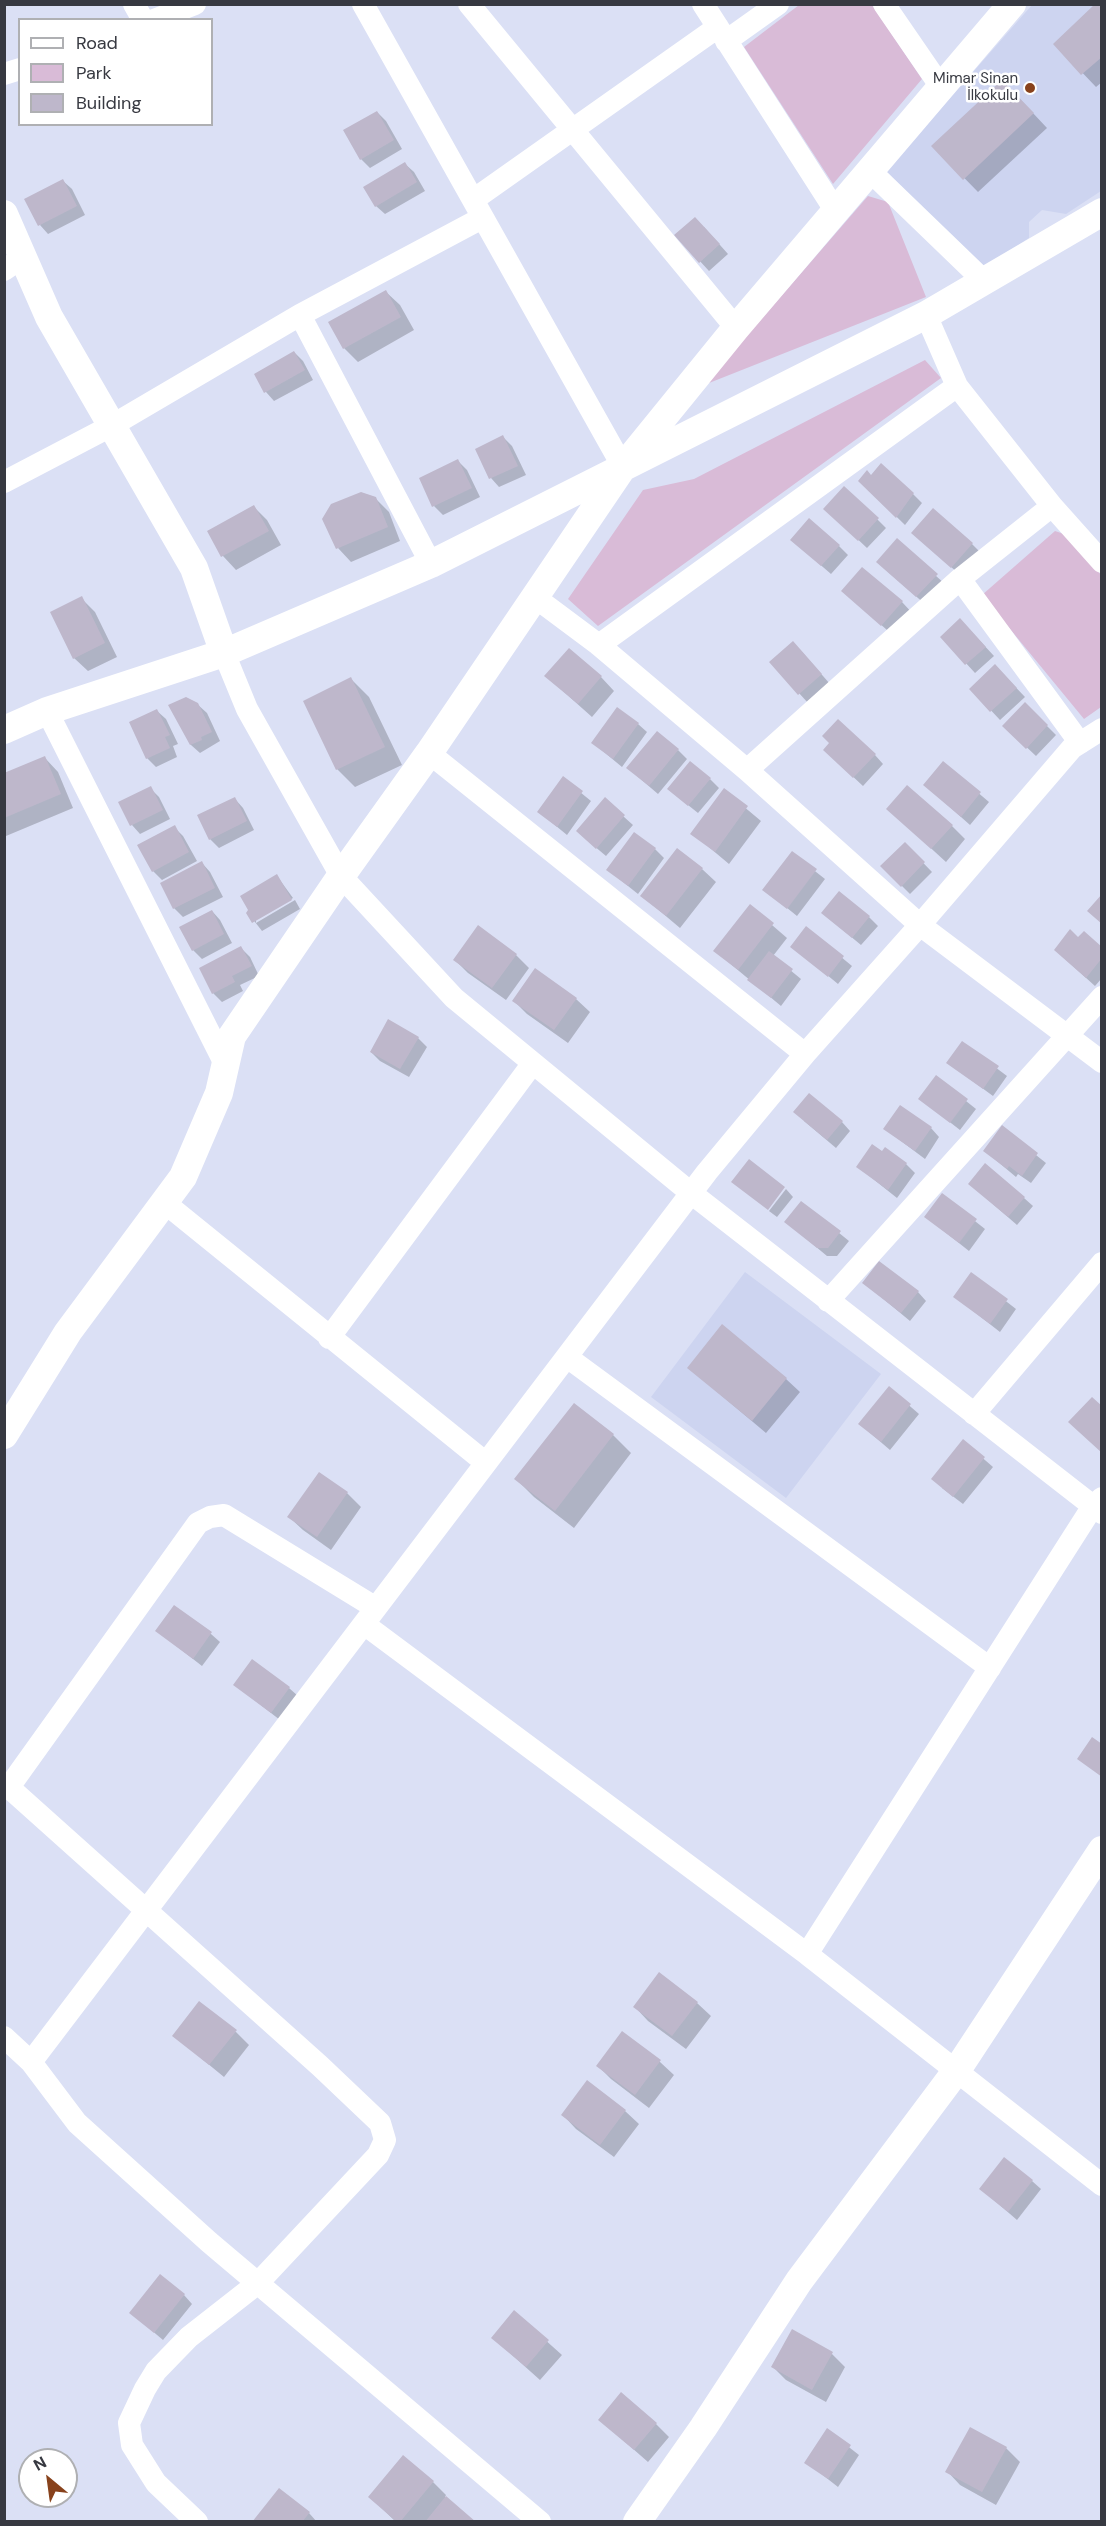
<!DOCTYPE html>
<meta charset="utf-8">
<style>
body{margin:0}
#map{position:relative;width:1106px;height:2526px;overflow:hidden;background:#dbe0f5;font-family:"DM Sans",sans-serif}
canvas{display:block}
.frame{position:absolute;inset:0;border:6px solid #373941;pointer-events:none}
.legend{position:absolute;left:18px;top:18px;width:195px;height:108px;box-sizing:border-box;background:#fff;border:2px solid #afb0b3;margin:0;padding:8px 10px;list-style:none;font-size:18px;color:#373941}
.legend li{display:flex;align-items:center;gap:12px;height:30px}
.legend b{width:30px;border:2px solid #afb0b3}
.north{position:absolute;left:18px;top:2448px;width:60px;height:60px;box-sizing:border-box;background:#fff;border:2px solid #afb0b3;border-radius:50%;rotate:331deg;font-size:16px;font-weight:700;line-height:24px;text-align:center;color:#373941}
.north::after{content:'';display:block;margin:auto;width:21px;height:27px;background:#88421c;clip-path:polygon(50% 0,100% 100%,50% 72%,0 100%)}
</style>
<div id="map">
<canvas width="1106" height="2526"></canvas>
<div class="frame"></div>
<ul class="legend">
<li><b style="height:8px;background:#fff"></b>Road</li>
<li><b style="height:16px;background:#d9bbd7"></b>Park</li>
<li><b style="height:16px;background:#beb7cb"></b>Building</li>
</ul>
<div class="north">N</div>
</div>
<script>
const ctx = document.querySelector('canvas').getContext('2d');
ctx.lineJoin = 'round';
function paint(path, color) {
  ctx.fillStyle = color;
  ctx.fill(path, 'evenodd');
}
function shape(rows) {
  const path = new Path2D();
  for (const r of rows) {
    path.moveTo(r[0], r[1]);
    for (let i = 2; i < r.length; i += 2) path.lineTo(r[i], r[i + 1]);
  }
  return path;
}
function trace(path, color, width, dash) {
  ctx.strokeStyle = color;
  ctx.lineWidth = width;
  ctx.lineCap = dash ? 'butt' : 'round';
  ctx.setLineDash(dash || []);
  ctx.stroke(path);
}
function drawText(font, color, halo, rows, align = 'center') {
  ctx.font = font + ' "DM Sans",sans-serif';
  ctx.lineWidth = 5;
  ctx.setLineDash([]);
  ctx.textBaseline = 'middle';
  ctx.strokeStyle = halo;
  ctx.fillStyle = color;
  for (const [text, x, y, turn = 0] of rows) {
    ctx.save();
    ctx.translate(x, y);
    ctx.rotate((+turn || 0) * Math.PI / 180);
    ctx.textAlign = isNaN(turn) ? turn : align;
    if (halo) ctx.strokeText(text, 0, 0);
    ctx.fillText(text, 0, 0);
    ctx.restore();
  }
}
const built = shape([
 [1032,5,1101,5,1101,191,1066,214,1042,210,1029,222,1029,238,981,269,886,171],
 [745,1272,881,1374,786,1498,651,1397]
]);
const green = shape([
 [799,5,872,5,922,79,833,184,744,47],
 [868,196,888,202,926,297,704,385],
 [925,360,941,378,598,626,568,599,643,490,694,479],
 [1055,531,1070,536,1101,575,1101,707,1084,719,982,595]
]);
const shadow = shape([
 [1102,5,1102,82,1096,87,1055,44],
 [1016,95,1047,128,978,192,933,146],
 [377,112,386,121,402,149,370,168,361,159],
 [405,164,414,172,425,191,385,214,376,206],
 [63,181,72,189,85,215,48,234,40,225],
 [704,227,728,254,709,271,676,235],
 [386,292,400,305,414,330,358,362,344,348],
 [294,352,303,361,313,380,274,401,266,392,256,374],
 [503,437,512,446,526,475,499,487,491,478],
 [458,461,467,470,480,497,443,515,434,506],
 [871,476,913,494,922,503,905,525,860,481],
 [375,498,389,512,400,541,351,562,338,548],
 [254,507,267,520,281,545,236,570,223,556,209,531],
 [834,517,877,519,886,528,867,548],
 [897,541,945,584,926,605,887,571],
 [972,544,985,557,966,580,927,546],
 [839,546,848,555,831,574,801,548],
 [843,591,902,602,915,616,896,638],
 [81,598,95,612,117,657,88,671,74,658],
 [969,629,994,656,975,673,942,637],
 [802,652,830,684,808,703,771,662],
 [1004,675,1025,697,1000,720,971,689],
 [546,676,601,677,614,691,592,717],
 [351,679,369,697,402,765,355,787,337,769],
 [197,704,207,713,220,741,200,753,191,745,171,706],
 [1025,704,1056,735,1036,756,1004,726],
 [157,711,166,719,178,744,173,746,177,757,156,767,147,758],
 [638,724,647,732,622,767,593,743],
 [678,750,687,759,658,794,637,776],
 [875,755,883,764,863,786,834,759],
 [45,758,58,772,73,808,6,836,4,835,4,775],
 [943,763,989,802,970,825,925,785],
 [564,779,591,801,567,835,539,812],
 [710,779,719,788,698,813,678,797],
 [150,788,159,797,170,819,140,834,132,825],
 [724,790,761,821,729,864,692,833],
 [235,799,243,808,254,830,219,848,210,839],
 [605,800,633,825,606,856,587,840],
 [888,809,952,826,965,839,946,862],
 [174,827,183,836,197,861,162,880,153,871],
 [905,844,932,872,910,894,882,866],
 [655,849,664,858,638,894,608,870],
 [792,853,825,879,797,916,771,895],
 [202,863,210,872,223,897,183,917,174,908],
 [702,869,716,882,680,928,642,896],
 [277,876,293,898,256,919,256,923,295,900,300,909,262,931,248,913],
 [750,906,787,938,773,956,801,979,781,1006,715,951],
 [212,911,220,920,232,943,202,959,193,950],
 [869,917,878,926,861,945,832,921],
 [806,928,852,966,838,984,792,946],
 [1078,939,1102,949,1102,978,1095,986,1065,959],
 [241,948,250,957,259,976,240,985,243,991,222,1002,213,993],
 [516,955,529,968,506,1000,468,973,455,960],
 [576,999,590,1012,568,1043,527,1014,514,1001],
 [418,1038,427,1047,409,1077,380,1061,371,1052],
 [963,1043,1007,1076,993,1096,948,1063],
 [936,1077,976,1109,960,1130,920,1099],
 [804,1121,842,1122,850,1131,836,1148],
 [931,1128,939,1137,925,1159,885,1129],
 [1002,1128,1046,1163,1031,1183,1018,1174,1016,1177,985,1151],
 [882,1153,906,1164,915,1173,897,1198,858,1167],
 [786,1189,793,1197,777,1217,769,1211],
 [979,1192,1024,1198,1033,1206,1017,1225],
 [942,1195,985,1229,969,1251,926,1217],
 [802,1203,849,1241,837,1256,827,1256,786,1222],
 [971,1274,1016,1309,1000,1332,955,1297],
 [864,1283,918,1292,926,1301,910,1321],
 [689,1368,786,1379,800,1392,766,1433],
 [889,1388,919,1414,890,1450,869,1432],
 [574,1405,613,1435,631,1453,574,1528,534,1497,516,1479],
 [963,1441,993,1467,963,1504,942,1488],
 [347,1493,361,1507,331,1550,303,1530,289,1517],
 [157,1631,211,1634,220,1642,202,1666],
 [235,1685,289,1688,298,1696,280,1720],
 [697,2003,711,2016,686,2049,648,2021,635,2007],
 [236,2032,249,2045,224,2077,174,2036],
 [622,2033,660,2062,674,2075,649,2108,611,2079,598,2066],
 [625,2111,639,2124,614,2157,576,2129,563,2115],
 [1032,2181,1041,2189,1017,2220,981,2189],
 [184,2295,192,2304,163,2340,131,2313],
 [514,2312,562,2355,540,2380,493,2338],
 [832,2354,845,2367,826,2402,786,2380,773,2367],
 [600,2420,656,2424,669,2437,648,2462],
 [827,2430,859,2455,838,2487,806,2462],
 [1006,2448,1020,2462,996,2505,960,2485,947,2471],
 [433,2482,446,2495,445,2497,474,2522,396,2522,370,2497],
 [309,2513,317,2522,254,2522]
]);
const building = shape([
 [1095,4,1102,4,1102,57,1081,75,1053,44],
 [1002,80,1034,113,963,180,931,146],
 [377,111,394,140,360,160,343,130],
 [405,162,417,182,375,207,363,187],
 [63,179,77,206,38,226,24,199],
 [695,217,720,244,699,263,674,235],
 [386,290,401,317,343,349,328,322],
 [294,351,305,370,264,393,254,374],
 [503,435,518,466,489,479,475,449],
 [458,459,472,488,432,507,419,478],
 [881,463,914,493,896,518,858,481,867,470,871,475],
 [844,486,879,518,858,541,823,509],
 [361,492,376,497,388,527,336,549,322,519,331,504],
 [254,505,269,531,221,557,207,531],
 [933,508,973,543,951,568,911,533],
 [809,518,840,545,821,566,790,540],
 [897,538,938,574,916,597,876,562],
 [862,567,903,601,881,626,841,591],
 [82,596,105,643,73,659,50,612],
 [960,618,986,647,965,665,940,637],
 [793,641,822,674,798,695,769,662],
 [569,648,602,676,578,704,544,676],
 [995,664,1017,688,990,712,969,689],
 [351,677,385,747,336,770,303,701],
 [186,697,198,703,212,732,201,737,202,740,190,745,168,705],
 [1025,702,1048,725,1026,749,1002,726],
 [617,707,639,723,613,759,591,743],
 [157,709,170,735,165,737,170,748,146,759,129,722],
 [838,719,876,754,853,778,823,750,829,743,822,736],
 [657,731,679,749,649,786,626,768],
 [45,756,61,794,4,818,4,773],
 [690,761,711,778,688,806,667,789],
 [943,761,981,792,961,817,923,785],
 [563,776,583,791,557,827,537,812],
 [907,785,953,825,931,849,886,809],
 [151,786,163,810,130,826,118,802],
 [724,788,748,806,715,852,690,834],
 [235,797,247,821,209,840,197,815],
 [605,797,625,815,596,849,576,831],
 [175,825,189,852,152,872,137,845],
 [634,832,656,848,628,886,606,870],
 [905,842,925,862,901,887,880,866],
 [677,848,703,868,666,916,640,896],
 [792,851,817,869,787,909,762,890],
 [202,861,215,888,173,909,160,883],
 [277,874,292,900,252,923,246,913,248,910,240,896],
 [839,891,870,916,852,938,821,913],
 [1102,894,1102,924,1087,911],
 [750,904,774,923,738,970,713,951],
 [212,910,224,934,192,951,179,927],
 [478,925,517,954,492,988,453,960],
 [806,926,844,956,828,977,790,947],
 [1070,929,1078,937,1084,931,1102,947,1102,958,1086,978,1054,950],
 [241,946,252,966,232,976,235,982,212,994,199,968],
 [769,951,793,969,771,998,747,980],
 [535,968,577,998,554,1030,512,1001],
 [388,1019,419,1037,400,1069,370,1052],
 [962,1041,999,1066,983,1089,946,1063],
 [936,1075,968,1099,950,1123,918,1099],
 [809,1093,843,1121,827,1140,793,1112],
 [900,1105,932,1127,915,1151,883,1129],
 [1002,1125,1038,1153,1022,1176,1009,1166,1007,1169,983,1151],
 [872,1144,882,1151,885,1147,907,1163,888,1190,856,1167],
 [749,1159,785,1187,768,1210,731,1182],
 [985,1163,1025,1197,1008,1217,968,1184],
 [942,1193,977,1219,959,1243,924,1217],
 [801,1201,841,1231,828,1248,817,1248,784,1222],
 [879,1261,919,1291,901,1313,862,1283],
 [971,1272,1008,1299,990,1324,953,1297],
 [722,1324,787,1378,752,1421,687,1368],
 [889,1386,911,1404,881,1442,858,1424],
 [1092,1397,1102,1406,1102,1453,1068,1422],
 [574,1403,614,1434,555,1511,514,1479],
 [963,1439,985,1457,953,1497,931,1479],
 [319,1472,348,1492,317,1537,287,1517],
 [174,1605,212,1632,193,1659,155,1631],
 [252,1659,290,1687,271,1713,233,1685],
 [1092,1737,1102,1744,1102,1777,1077,1759],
 [659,1972,698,2002,672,2036,633,2007],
 [199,2001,237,2030,209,2065,172,2036],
 [622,2031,661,2060,635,2095,596,2066],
 [587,2080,626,2110,600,2145,561,2115],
 [1004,2157,1033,2180,1008,2212,979,2189],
 [160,2274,185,2294,154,2333,129,2313],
 [514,2310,549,2340,526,2367,491,2338],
 [792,2329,833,2352,812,2390,771,2367],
 [621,2392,657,2423,634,2450,598,2420],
 [970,2427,1007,2447,982,2492,945,2472],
 [827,2428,851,2445,828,2479,804,2463],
 [403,2455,434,2481,400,2522,397,2522,368,2497],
 [279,2488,310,2512,302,2522,252,2522],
 [446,2496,476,2522,425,2522]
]);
const minor = shape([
 [134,4,143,20],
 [363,4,623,467],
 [469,4,736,328],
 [703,4,835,210],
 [884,4,941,87],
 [154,20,195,4],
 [726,41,778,4],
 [4,74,20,69],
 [870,171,984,281],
 [473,200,718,27],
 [4,270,23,257],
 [300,315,431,564],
 [926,315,957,386,1052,506,1102,562],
 [4,482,111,426,300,315,482,218],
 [960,579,1080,743],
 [536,598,599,645,747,770,920,925,1102,1062],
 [599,645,957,386],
 [224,653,247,709,341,876,454,998,691,1193,1102,1513],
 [47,711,226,1066],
 [429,753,805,1054],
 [747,770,960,579,1052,506],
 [165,1203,486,1463],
 [828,1301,1102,997],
 [329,1338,533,1063],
 [567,1357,990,1668],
 [974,1414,1102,1263],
 [364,1624,807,1954,1102,2185],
 [4,1783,320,2066,380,2123,385,2140,378,2155,258,2283,189,2337,156,2371,145,2389,129,2423,132,2445,156,2483,197,2522],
 [9,1787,198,1523,210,1517,224,1515,376,1608],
 [807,1954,1093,1506,1102,1498],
 [4,2037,31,2062,77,2123,209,2242,540,2522],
 [31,2062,707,1172,805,1054,920,925,1072,748,1102,729]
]);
const tertiary = shape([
 [4,214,49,317,194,568,224,653],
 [4,730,47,711,224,653,431,564,926,315,1102,212],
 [4,1435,68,1332,183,1177,219,1093,232,1036,341,876,429,753,623,467,736,328,1012,4],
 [637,2522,703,2428,799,2281,957,2070,1102,1850]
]);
const markers = [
 [1030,88,6,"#88421c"]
];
const poiNames = [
 ["Mimar Sinan",1018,79],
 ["İlkokulu",1018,96]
];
paint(built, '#cdd4f0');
paint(green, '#d9bbd7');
paint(shadow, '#0003');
paint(building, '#beb7cb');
trace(minor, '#fff', 22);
trace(tertiary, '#fff', 28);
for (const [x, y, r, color] of markers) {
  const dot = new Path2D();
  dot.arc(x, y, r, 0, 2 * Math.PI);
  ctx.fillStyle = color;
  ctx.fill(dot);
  trace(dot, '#fff', 2);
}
drawText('15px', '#373941', '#fff', poiNames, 'right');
</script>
